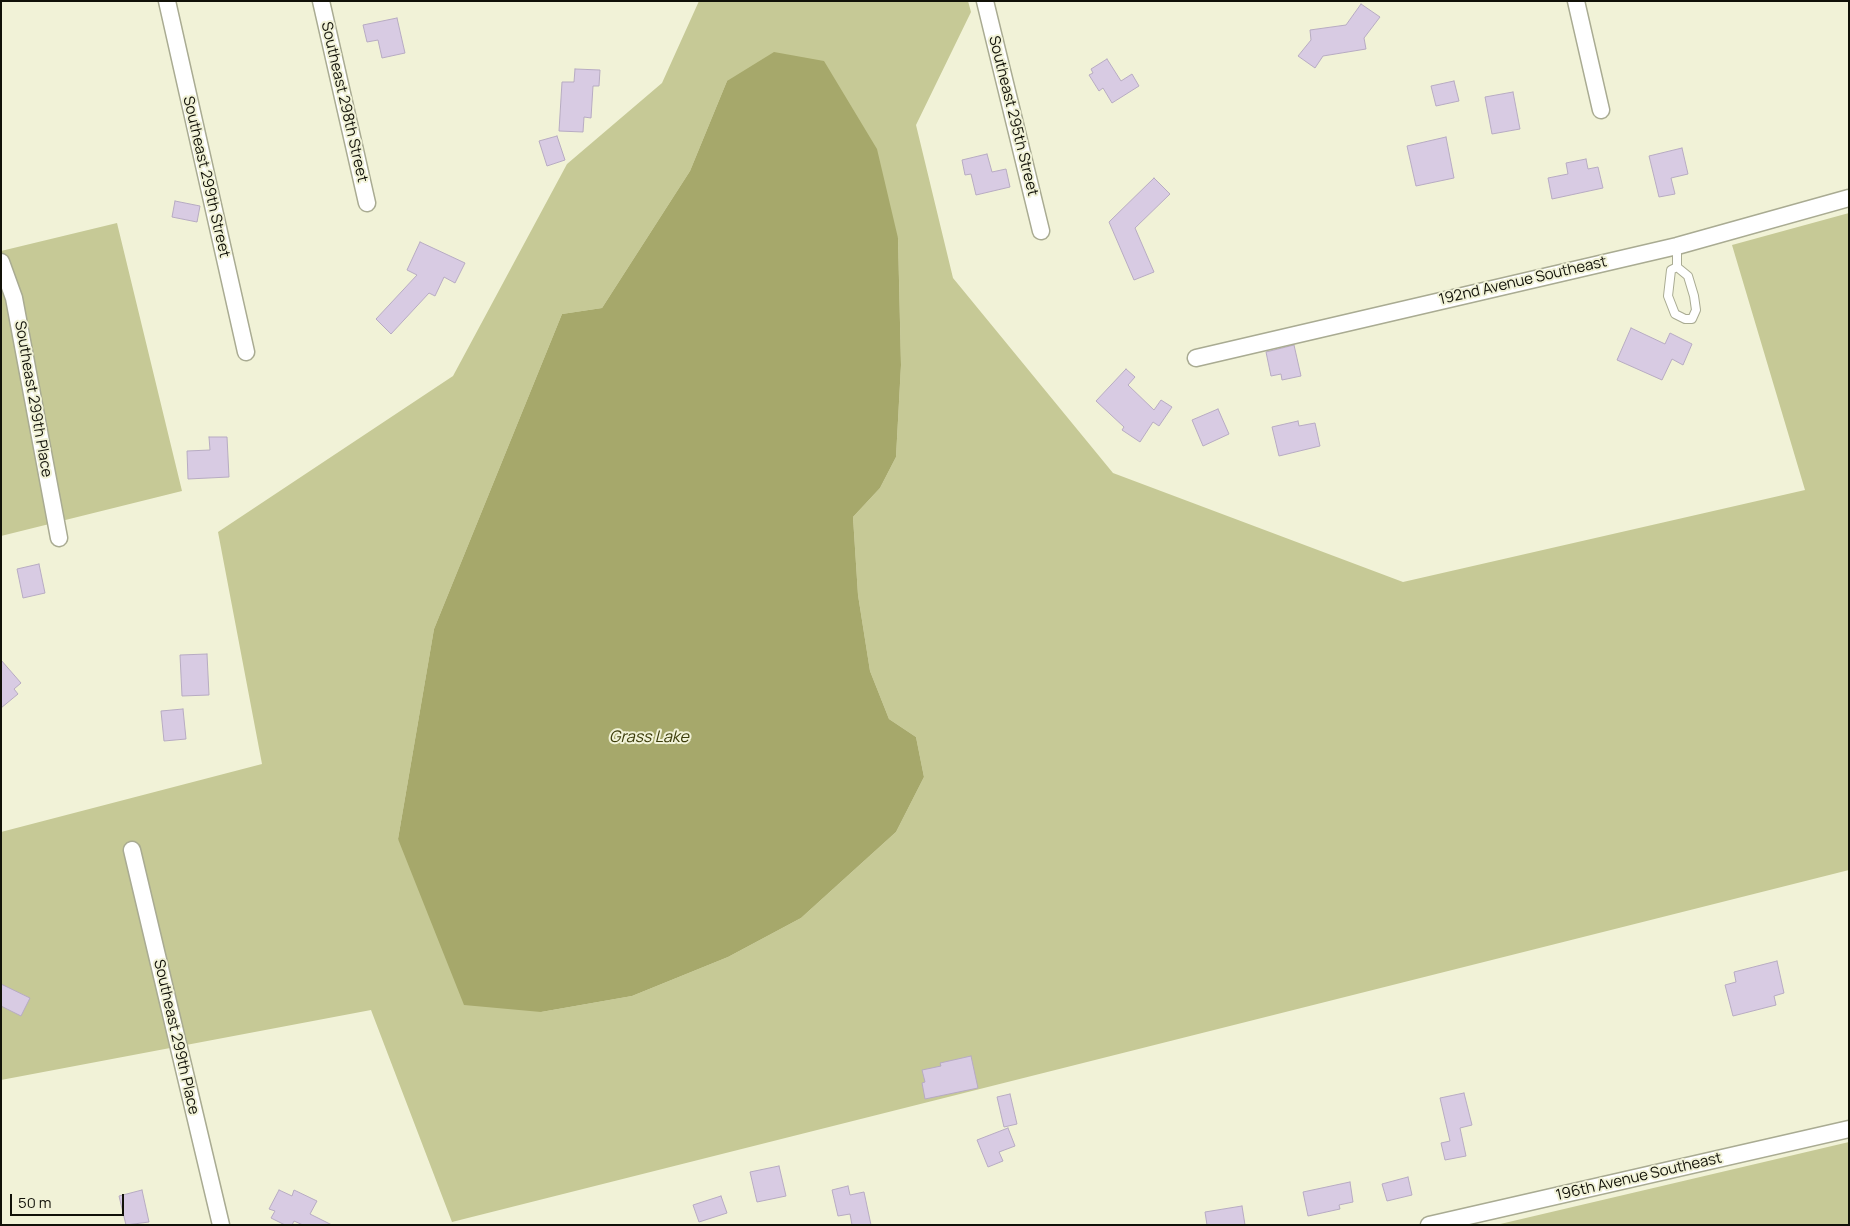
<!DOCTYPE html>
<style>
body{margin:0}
#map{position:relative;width:1850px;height:1226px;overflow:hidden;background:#f1f2d7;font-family:Manrope,sans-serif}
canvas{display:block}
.frame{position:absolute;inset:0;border:2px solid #111108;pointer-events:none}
.scale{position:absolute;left:10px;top:1194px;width:114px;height:22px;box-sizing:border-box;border:2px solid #111108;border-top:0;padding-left:6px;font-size:15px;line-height:18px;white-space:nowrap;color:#111108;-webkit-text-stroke:4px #f1f2d7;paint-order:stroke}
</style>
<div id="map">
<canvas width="1850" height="1226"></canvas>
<div class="frame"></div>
<div class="scale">50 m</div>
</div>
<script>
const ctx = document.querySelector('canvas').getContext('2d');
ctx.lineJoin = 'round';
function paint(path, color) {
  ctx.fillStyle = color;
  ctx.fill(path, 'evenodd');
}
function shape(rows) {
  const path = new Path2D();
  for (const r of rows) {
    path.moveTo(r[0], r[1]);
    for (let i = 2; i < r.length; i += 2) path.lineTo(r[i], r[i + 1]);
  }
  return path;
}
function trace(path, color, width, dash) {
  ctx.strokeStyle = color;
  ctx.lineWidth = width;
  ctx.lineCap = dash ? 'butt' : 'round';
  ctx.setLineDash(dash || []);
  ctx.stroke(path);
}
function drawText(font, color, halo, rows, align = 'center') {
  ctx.font = font + ' Manrope,sans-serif';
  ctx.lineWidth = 4;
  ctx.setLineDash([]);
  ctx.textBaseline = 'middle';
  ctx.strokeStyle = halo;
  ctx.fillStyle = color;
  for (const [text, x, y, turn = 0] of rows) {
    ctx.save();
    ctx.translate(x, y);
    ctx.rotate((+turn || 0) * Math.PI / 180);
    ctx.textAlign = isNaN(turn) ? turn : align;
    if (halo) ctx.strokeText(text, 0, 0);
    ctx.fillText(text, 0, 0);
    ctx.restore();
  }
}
const green = shape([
 [699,1,968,1,971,12,916,125,953,278,1113,473,1403,582,1805,490,1732,245,1849,213,1849,870,452,1222,371,1010,1,1080,1,832,262,764,218,532,453,376,567,164,662,83],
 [727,81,898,238,901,365,896,457,880,488,853,517,858,595,870,671,889,719,916,737,924,777,896,832,801,918,728,957,632,996,541,1012,398,839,434,629,562,314,602,308,690,171],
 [117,223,182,491,1,536,1,251],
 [1849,1142,1849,1225,1496,1225]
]);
const water = shape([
 [774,52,824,61,877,149,898,238,901,365,896,457,880,488,853,517,858,595,870,671,889,719,916,737,924,777,896,832,801,918,728,957,632,996,541,1012,464,1005,398,839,434,629,562,314,602,308,690,171,727,81]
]);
const building = shape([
 [1361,4,1380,17,1364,38,1366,49,1323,56,1315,68,1298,56,1311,40,1310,30,1346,25,1361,4],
 [397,18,405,53,382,58,378,40,367,42,363,25,397,18],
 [1107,59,1121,81,1132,74,1139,86,1112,103,1103,88,1099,91,1089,75,1093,73,1091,69,1107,59],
 [575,69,600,70,599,86,593,86,591,118,584,117,583,132,559,131,562,82,574,82,575,69],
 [1454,81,1459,101,1436,106,1431,86,1454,81],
 [1513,92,1520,129,1492,134,1485,97,1513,92],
 [557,136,565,160,547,166,539,141,557,136],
 [1446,137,1454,178,1416,186,1407,146,1446,137],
 [1682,148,1688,174,1671,178,1675,194,1659,197,1649,156,1682,148],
 [987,154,992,172,1006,169,1010,187,976,195,971,174,965,175,962,160,987,154],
 [1586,159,1588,169,1598,167,1603,188,1552,199,1548,178,1568,174,1566,163,1586,159],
 [1154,178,1170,194,1135,228,1154,272,1134,280,1109,222,1154,178],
 [175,201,200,206,197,222,172,217,175,201],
 [420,242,465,263,455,283,444,277,435,296,429,293,391,334,376,319,417,275,407,270,420,242],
 [1631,328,1665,344,1670,333,1692,344,1683,365,1672,359,1662,380,1617,360,1631,328],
 [1294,345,1301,376,1282,380,1281,374,1271,376,1266,352,1294,345],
 [1126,369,1135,377,1128,385,1154,410,1161,400,1172,407,1159,426,1153,422,1140,442,1122,430,1124,427,1096,401,1126,369],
 [1218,409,1229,434,1203,446,1192,420,1218,409],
 [1298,421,1299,426,1315,423,1320,446,1279,456,1272,427,1298,421],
 [209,437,227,437,229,477,188,479,187,451,210,450,209,437],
 [39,564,45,593,23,598,17,569,39,564],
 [207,654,209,695,182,696,180,655,207,654],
 [1,660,21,683,14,689,18,694,1,708,1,660],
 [183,709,186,739,164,741,161,711,183,709],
 [1777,961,1784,993,1774,996,1776,1005,1733,1016,1725,985,1736,982,1734,972,1777,961],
 [1,984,30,998,21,1016,1,1006,1,984],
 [971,1056,978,1088,925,1099,922,1083,925,1082,922,1070,941,1066,940,1063,971,1056],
 [1464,1093,1472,1125,1460,1128,1466,1156,1445,1160,1441,1143,1450,1141,1440,1098,1464,1093],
 [1010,1094,1017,1124,1004,1127,997,1097,1010,1094],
 [1008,1128,1015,1146,999,1152,1003,1161,988,1167,977,1140,1008,1128],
 [779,1166,786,1196,757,1202,750,1172,779,1166],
 [1408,1177,1412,1195,1387,1201,1382,1184,1408,1177],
 [1350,1182,1353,1202,1339,1205,1340,1209,1308,1216,1303,1192,1350,1182],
 [848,1186,850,1195,864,1192,871,1225,852,1225,850,1214,838,1216,832,1190,848,1186],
 [142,1190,149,1222,126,1225,119,1196,142,1190],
 [279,1190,292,1196,294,1190,317,1201,310,1214,332,1225,303,1225,294,1221,292,1225,285,1225,271,1218,275,1211,269,1209,279,1190],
 [721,1196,727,1213,699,1222,693,1205,721,1196],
 [1242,1206,1245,1225,1207,1225,1205,1212,1242,1206]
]);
const service = shape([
 [1677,246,1677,267,1688,276,1694,296,1696,310,1692,319,1685,319,1675,314,1668,296,1671,270,1677,267]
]);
const minor = shape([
 [167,1,246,352],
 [321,1,367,203],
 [985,1,1041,231],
 [1576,1,1601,110],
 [1,262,14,298,59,538],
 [1196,358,1677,246,1849,198],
 [132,850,221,1225],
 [1429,1225,1849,1129]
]);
const streetNames = [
 ["Southeast 298th Street",344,102,77],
 ["Southeast 295th Street",1013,116,76],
 ["Southeast 299th Street",206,177,77],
 ["192nd Avenue Southeast",1523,281,-13],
 ["Southeast 299th Place",33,399,80],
 ["Southeast 299th Place",176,1037,77],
 ["196th Avenue Southeast",1639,1177,-13]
];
const waterNames = [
 ["Grass Lake",649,738]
];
paint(green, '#c6c996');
paint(water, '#a6a86b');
paint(building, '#d8cbe3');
trace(building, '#b7abc2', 1);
trace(service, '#a9ab92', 10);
trace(minor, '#a9ab92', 19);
trace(service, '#fff', 8);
trace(minor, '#fff', 16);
drawText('15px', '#111108', '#f1f2d7', streetNames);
drawText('italic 16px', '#3b3c0a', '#f1f2d7', waterNames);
</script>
